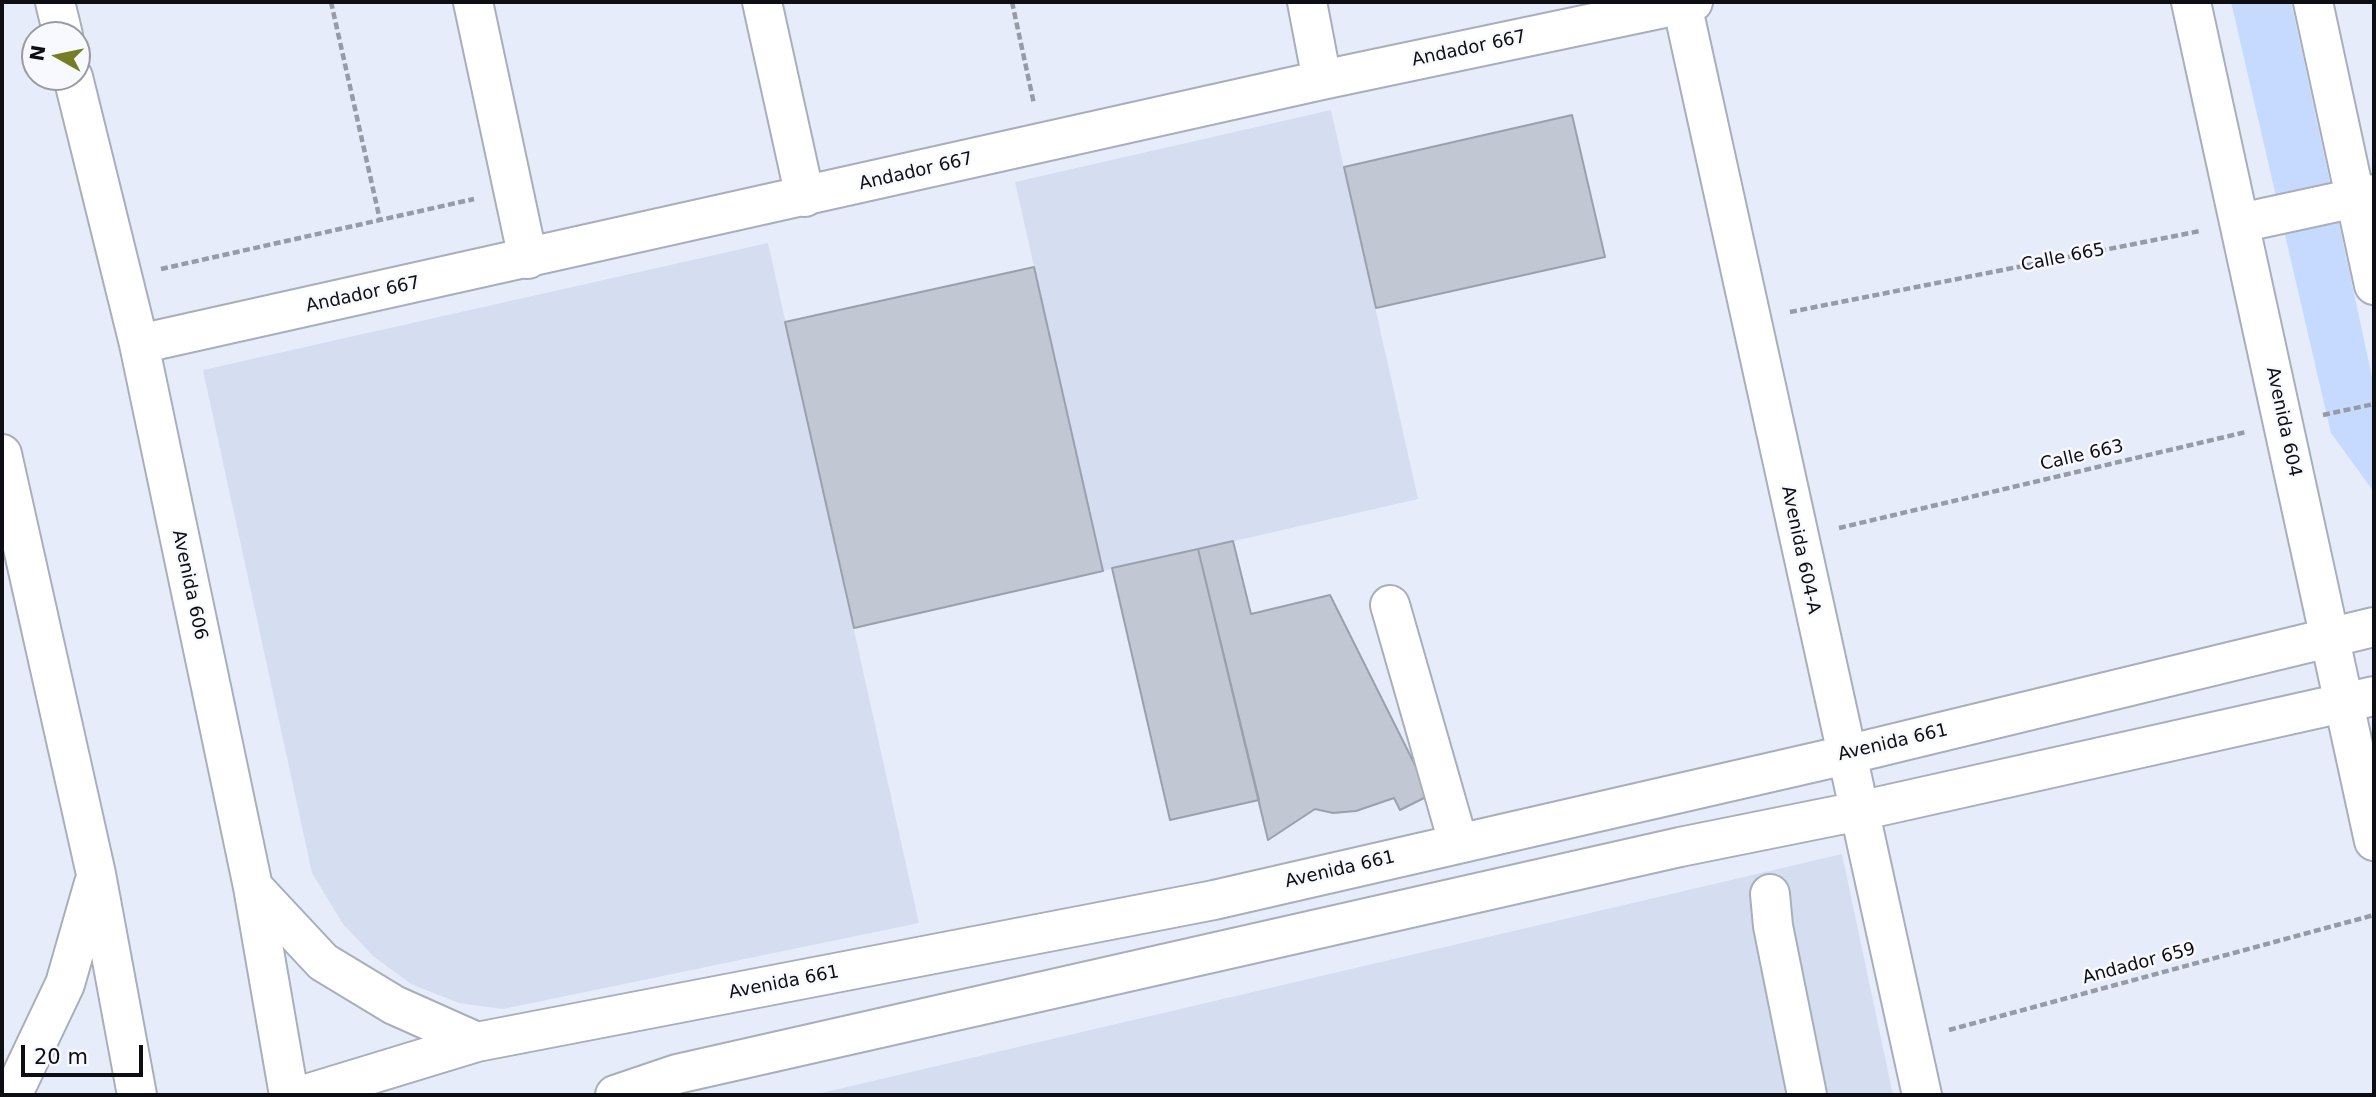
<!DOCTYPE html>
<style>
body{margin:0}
#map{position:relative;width:2376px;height:1097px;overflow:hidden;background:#e6ecf9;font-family:"DejaVu Sans",sans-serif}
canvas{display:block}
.frame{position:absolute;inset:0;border:4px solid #0d0e13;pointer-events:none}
.north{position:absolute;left:21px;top:21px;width:70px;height:70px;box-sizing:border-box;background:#f7f9fe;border:2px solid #999ba0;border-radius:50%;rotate:279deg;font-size:19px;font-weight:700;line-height:28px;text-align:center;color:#0d0e13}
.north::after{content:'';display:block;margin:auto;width:24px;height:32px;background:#757d27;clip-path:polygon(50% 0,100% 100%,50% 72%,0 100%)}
.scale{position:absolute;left:21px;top:1045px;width:122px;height:32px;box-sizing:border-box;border:4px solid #0d0e13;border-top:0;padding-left:9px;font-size:21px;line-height:24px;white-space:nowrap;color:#0d0e13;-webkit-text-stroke:5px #f7f9fe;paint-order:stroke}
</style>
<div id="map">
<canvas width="2376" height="1097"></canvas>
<div class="frame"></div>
<div class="north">N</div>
<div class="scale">20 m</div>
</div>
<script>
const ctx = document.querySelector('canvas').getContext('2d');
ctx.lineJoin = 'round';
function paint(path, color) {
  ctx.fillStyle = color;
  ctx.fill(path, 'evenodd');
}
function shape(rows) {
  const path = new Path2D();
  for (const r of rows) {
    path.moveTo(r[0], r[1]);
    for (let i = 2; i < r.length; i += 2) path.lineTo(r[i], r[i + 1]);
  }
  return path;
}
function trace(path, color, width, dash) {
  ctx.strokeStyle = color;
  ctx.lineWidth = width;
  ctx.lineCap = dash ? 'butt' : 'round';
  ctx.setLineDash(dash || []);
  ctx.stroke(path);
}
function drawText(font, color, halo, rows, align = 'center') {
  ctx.font = font + ' "DejaVu Sans",sans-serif';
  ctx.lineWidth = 5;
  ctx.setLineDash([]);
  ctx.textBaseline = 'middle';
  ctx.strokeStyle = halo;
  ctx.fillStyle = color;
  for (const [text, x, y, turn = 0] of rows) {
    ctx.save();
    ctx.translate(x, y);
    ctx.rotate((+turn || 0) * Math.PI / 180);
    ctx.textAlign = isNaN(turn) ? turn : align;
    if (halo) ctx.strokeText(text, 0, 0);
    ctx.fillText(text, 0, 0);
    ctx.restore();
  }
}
const built = shape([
 [1331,110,1418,499,1103,571,1015,182],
 [768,243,919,923,503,1009,459,1003,411,984,373,956,343,924,312,873,203,370],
 [1842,854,1893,1095,813,1095]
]);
const green = shape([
 [2231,2,2291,2,2374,386,2374,492,2331,433]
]);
const building = shape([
 [1572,115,1605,257,1376,308,1344,167,1572,115],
 [1034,267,1103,571,854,628,785,322,1034,267],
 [1233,541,1251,614,1330,595,1430,795,1400,810,1394,798,1356,811,1333,813,1315,809,1268,840,1198,549,1233,541],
 [1198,549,1259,800,1170,820,1112,568,1198,549]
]);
const path = shape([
 [331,2,380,220],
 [1012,2,1034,104],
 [161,269,474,199],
 [1790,312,2200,231],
 [2323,415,2374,404],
 [1839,528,2246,432],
 [1949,1030,2374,915]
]);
const minor = shape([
 [55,2,63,35],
 [473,2,528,259],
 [762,2,805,197],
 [1307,2,1322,80],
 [2191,2,2374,841],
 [2313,2,2374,285],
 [1682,4,1922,1095],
 [73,77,139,344,253,887,289,1095],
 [2240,223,2374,194],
 [139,344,1322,80,1693,2],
 [2,454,96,874,137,1095],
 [1390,605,1458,842],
 [253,887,323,962,394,1005,477,1042],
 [1770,894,1773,926,1807,1095],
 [7,1095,17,1085,65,984,94,883],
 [303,1095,477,1042,1214,900,1846,755,2374,627],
 [615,1095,677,1074,1680,847,1859,811,2374,696]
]);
const streetNames = [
 ["Andador 667",1469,49,-12],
 ["Andador 667",916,172,-13],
 ["Calle 665",2063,258,-11],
 ["Andador 667",363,295,-12],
 ["Avenida 604",2283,422,78],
 ["Calle 663",2082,456,-13],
 ["Avenida 604-A",1800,550,78],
 ["Avenida 606",189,585,78],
 ["Avenida 661",1893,743,-13],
 ["Avenida 661",1340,870,-13],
 ["Andador 659",2139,964,-15],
 ["Avenida 661",784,983,-11]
];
paint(built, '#d5def0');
paint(green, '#c6d9ff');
paint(building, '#c1c7d3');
trace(building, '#9ba1ac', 2);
trace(minor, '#a8aeba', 42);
trace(path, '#979ba5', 4.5, [7, 3.5]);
trace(minor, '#fff', 38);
drawText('18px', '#0d0e13', '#f7f9fe', streetNames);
</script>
